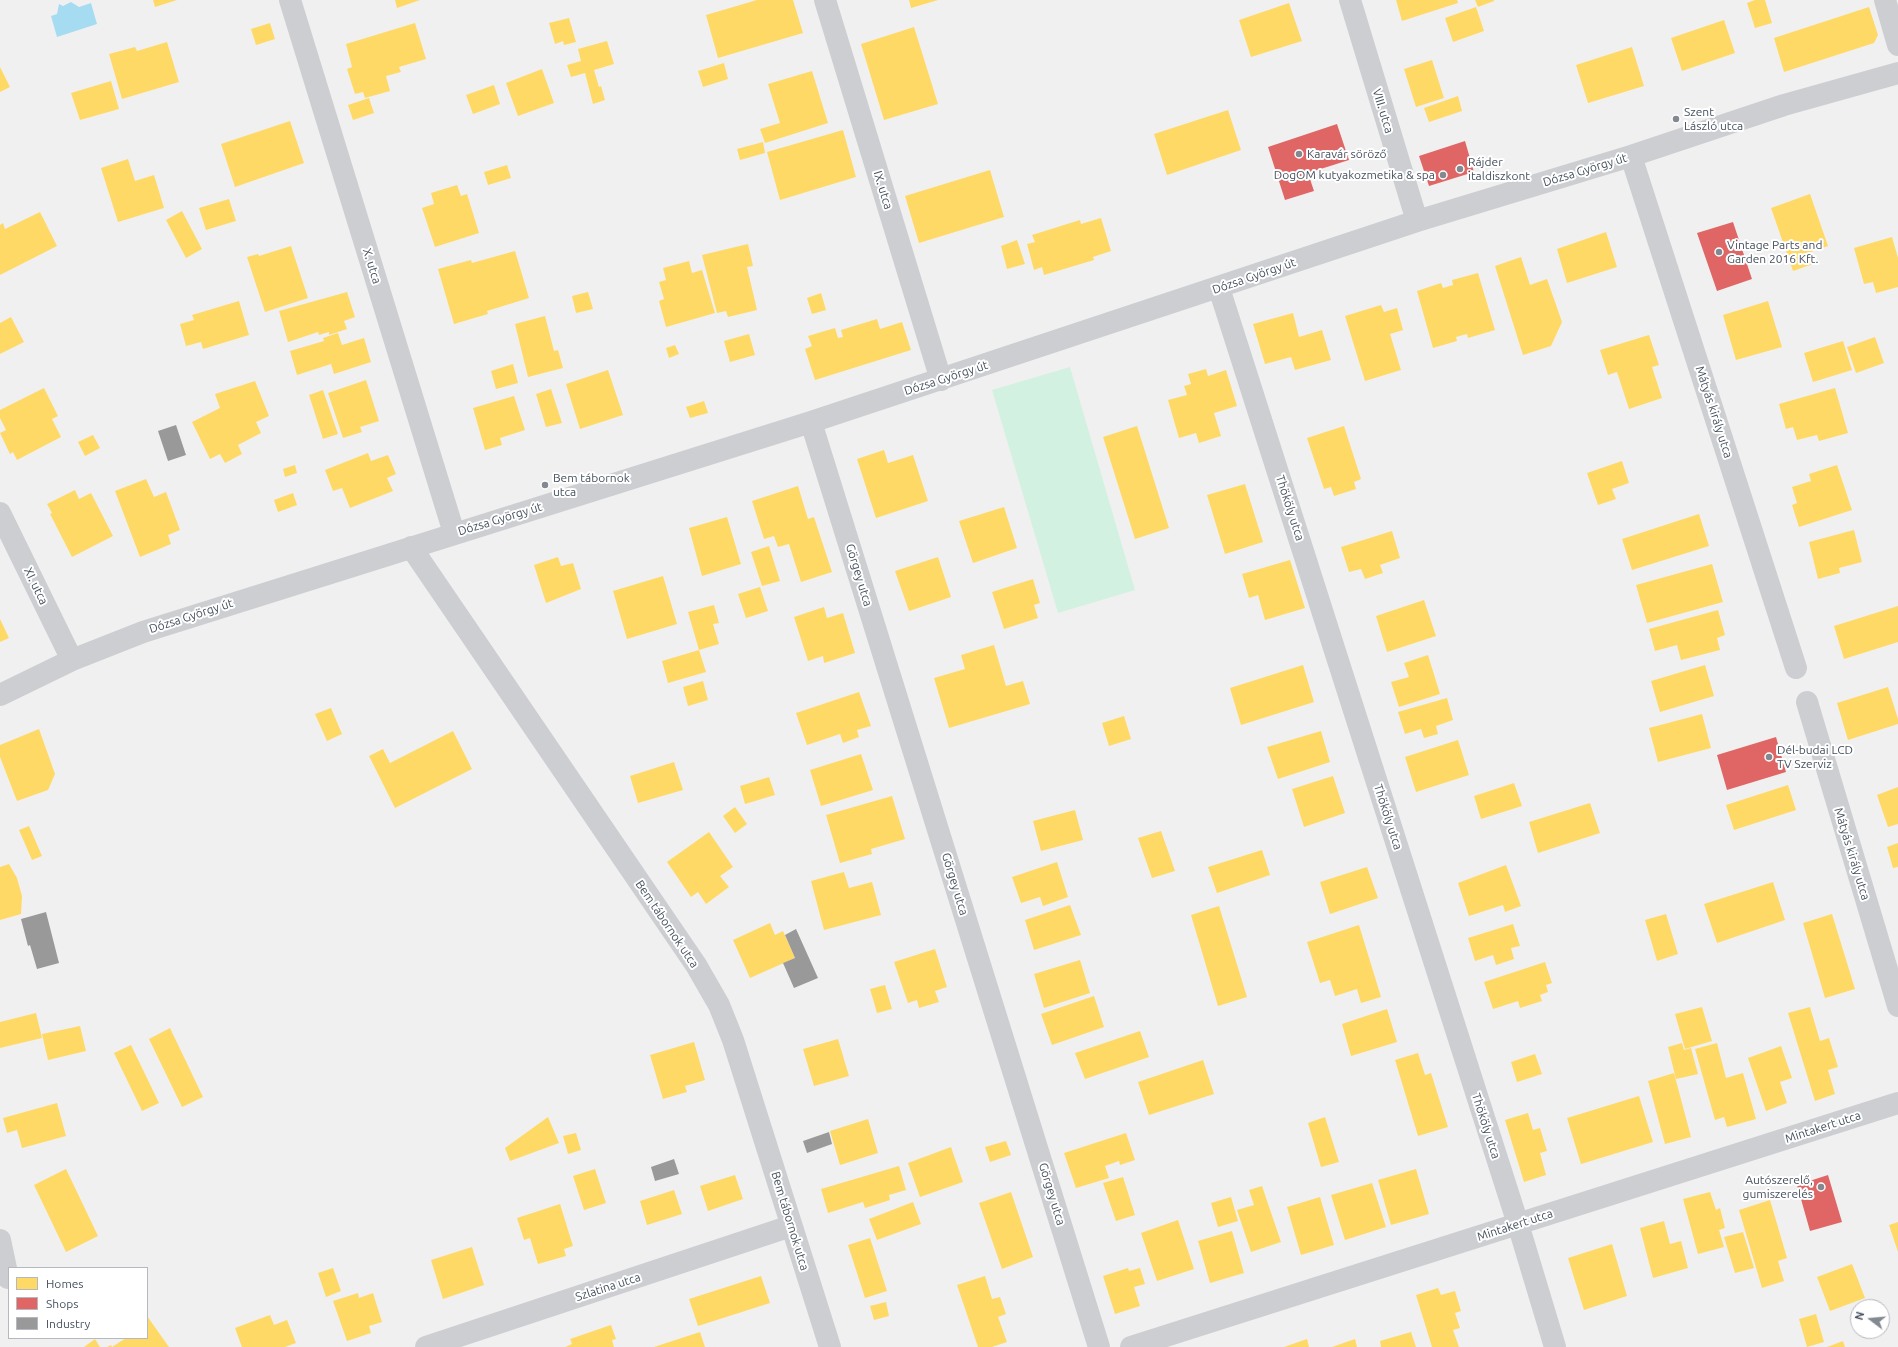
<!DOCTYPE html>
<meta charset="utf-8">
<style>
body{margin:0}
#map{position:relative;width:1898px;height:1347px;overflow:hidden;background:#f1f0f0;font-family:Ubuntu,sans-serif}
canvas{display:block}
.legend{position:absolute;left:8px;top:1267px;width:140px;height:72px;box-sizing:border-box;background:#fff;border:1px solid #b5b9bf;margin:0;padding:5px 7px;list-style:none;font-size:12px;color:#46515e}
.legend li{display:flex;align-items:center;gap:8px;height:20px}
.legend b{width:20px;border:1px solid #b5b9bf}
.north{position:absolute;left:1850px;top:1299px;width:40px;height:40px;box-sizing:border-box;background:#fff;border:1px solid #b5b9bf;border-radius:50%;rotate:286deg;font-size:11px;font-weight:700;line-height:16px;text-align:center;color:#46515e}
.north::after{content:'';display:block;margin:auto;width:14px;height:18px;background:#828991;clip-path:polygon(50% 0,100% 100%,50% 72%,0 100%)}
</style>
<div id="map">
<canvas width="1898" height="1347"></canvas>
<ul class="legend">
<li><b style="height:11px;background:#ffd966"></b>Homes</li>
<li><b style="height:11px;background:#e06666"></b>Shops</li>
<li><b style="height:11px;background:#999"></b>Industry</li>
</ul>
<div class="north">N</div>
</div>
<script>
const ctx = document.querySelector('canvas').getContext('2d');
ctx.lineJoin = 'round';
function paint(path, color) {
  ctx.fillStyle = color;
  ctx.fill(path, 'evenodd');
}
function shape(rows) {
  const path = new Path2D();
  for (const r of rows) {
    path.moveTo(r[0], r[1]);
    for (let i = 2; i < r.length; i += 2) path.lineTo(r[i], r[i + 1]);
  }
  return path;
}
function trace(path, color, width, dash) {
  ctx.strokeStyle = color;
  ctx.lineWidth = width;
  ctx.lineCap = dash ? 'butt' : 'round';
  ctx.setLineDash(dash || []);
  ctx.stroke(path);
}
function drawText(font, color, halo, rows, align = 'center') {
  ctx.font = font + ' Ubuntu,sans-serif';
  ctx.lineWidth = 4;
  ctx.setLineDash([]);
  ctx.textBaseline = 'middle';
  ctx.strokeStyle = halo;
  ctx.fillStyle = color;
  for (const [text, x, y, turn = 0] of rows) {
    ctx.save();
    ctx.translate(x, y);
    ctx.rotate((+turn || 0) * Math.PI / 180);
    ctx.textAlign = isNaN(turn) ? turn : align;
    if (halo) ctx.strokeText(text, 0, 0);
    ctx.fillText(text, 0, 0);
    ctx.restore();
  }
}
const green = shape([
 [1070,367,1135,590,1058,613,992,390]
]);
const water = shape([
 [71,2,79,7,91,3,97,24,57,37,51,16,57,14,59,4,63,6]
]);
const homes = shape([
 [153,0,177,0,155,7],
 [395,0,420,0,397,8],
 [757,0,793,0,803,33,718,58,706,15],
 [909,0,938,0,911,8],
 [1396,0,1457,0,1458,3,1402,21],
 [1475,0,1494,0,1494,1,1478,7],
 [1755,0,1765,0,1772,23,1755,28,1747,3],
 [1289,3,1302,41,1251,57,1239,20],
 [1476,7,1484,31,1453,42,1445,18],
 [1869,7,1878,35,1874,43,1784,72,1774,38],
 [569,18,576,42,564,45,563,41,555,44,549,23],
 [1724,20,1735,53,1682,71,1671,38],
 [270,23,275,39,256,45,251,29],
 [415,23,426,59,399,67,401,72,386,76,390,91,365,98,363,92,355,94,347,69,352,67,346,44],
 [914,27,938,104,884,120,861,44],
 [607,41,614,64,594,70,599,87,601,86,605,100,593,104,585,73,571,77,567,65,581,61,578,49],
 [167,42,179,82,122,99,109,54,135,47,137,51],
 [1632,47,1644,86,1588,103,1576,65],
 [1432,60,1444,98,1416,107,1404,69],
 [724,63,728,79,703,87,698,71],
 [0,67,10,87,0,92],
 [542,69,554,103,518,116,506,83],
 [812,71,828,123,765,143,760,129,780,123,768,84],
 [111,81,119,109,80,120,71,93],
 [494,85,500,104,473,114,466,95],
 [1458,96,1462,111,1429,122,1424,108],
 [369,98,374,113,353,120,348,105],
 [1228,110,1241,150,1167,175,1154,134],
 [290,121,304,163,235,187,221,144],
 [843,130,856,177,780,200,767,152],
 [763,142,765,153,740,160,737,149],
 [128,159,135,181,154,175,164,208,118,222,101,168],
 [507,165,511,178,488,185,484,172],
 [990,170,1004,217,919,243,905,196],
 [457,185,461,196,467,194,479,233,435,247,422,208,434,204,431,193],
 [1810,194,1828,246,1808,253,1813,264,1793,271,1771,208],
 [229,199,236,221,206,230,199,208],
 [182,211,202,249,186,258,166,220],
 [40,212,57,246,0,275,0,225,3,223,5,229],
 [1101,218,1111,251,1093,257,1094,260,1044,275,1042,267,1034,270,1027,244,1035,242,1032,235,1080,220,1081,224],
 [1606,232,1617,267,1567,283,1557,249],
 [1892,237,1898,258,1898,287,1876,293,1873,282,1864,284,1854,248],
 [1017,240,1025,264,1007,269,1001,246],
 [748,244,753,266,747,267,757,310,728,317,726,311,717,313,702,255],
 [291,246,308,298,265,312,247,257,258,254,259,256],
 [515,251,529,298,487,311,488,314,454,324,438,269,471,260,472,263],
 [1521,257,1530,285,1547,279,1562,322,1551,346,1523,355,1495,266],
 [689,261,692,273,702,270,715,313,666,327,659,301,664,299,659,282,666,280,663,268],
 [1478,273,1495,330,1468,338,1467,334,1456,337,1457,341,1433,348,1417,291,1441,283,1443,288,1453,285,1452,280],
 [347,292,355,317,344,321,347,329,329,335,329,332,319,335,318,332,288,342,279,311],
 [588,292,593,309,576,313,572,296],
 [821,293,826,310,812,314,807,298],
 [239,301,249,335,203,349,201,342,186,346,180,324,194,320,192,315],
 [1768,301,1782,347,1736,360,1723,315],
 [1381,305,1384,312,1397,308,1403,330,1390,334,1401,370,1365,381,1345,316],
 [1293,313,1299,337,1322,330,1331,360,1295,370,1291,357,1265,364,1253,324],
 [545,316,554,351,558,350,563,368,528,377,515,324],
 [11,317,24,342,0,354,0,323],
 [877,319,880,329,902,322,911,350,815,380,805,349,812,346,808,336,835,328,838,338,843,337,841,330],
 [338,333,342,345,364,338,371,362,334,374,331,364,297,375,290,351,324,341,323,338],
 [749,334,755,355,730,362,724,341],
 [1649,335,1659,365,1652,367,1662,398,1629,409,1617,372,1608,375,1600,350],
 [1875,337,1884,363,1856,373,1847,347],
 [1843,341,1852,370,1813,382,1804,353],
 [675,345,679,354,669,358,666,348],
 [513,364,518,383,496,389,491,371],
 [1206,369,1208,376,1226,370,1237,406,1214,413,1221,436,1199,443,1196,433,1179,438,1168,400,1187,395,1184,386,1191,384,1188,374],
 [608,370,623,415,580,429,566,384],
 [366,380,379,421,360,427,362,432,343,438,328,393],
 [255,381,269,416,256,422,261,433,238,445,242,454,225,463,220,454,210,459,192,422,220,408,215,394],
 [44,388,58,416,52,419,61,437,17,460,13,452,10,454,0,433,6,430,0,418,0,410],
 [1835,388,1848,433,1819,441,1817,435,1797,440,1793,427,1786,429,1779,404],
 [551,389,562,423,546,427,536,394],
 [323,390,338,434,323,439,309,395],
 [514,396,525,430,500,438,502,445,485,450,473,408],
 [704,401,708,413,690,418,686,407],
 [1137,426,1169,528,1135,539,1103,437],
 [1344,426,1361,479,1354,482,1356,489,1334,496,1331,487,1324,489,1307,438],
 [93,435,100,448,85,456,78,442],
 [884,450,888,463,913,455,928,501,876,518,857,459],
 [368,453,371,461,388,455,396,474,387,478,393,491,350,508,342,488,333,491,325,470],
 [1622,461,1629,483,1612,489,1616,499,1598,505,1587,473],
 [295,465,297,473,285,477,283,469],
 [1837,465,1852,510,1799,527,1792,505,1797,503,1792,487,1811,481,1809,474],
 [146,479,154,497,166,492,180,530,168,535,171,544,140,557,115,491],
 [1245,484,1263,542,1225,554,1207,495],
 [798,486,808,519,814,517,832,572,801,582,789,544,778,547,774,536,764,539,752,501],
 [75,490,79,499,91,493,113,536,72,557,50,514,52,513,47,504],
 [293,493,297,505,278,512,274,500],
 [1004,507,1017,548,973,563,959,521],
 [1699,514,1709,546,1632,570,1622,539],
 [727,517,741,564,702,576,689,528],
 [1854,530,1862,562,1839,568,1840,573,1818,579,1809,542],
 [1392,531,1400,558,1380,565,1383,573,1365,579,1361,569,1349,572,1341,547],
 [769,546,780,581,762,586,751,552],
 [558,557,561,566,573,563,581,589,546,603,534,565],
 [938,557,951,597,909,611,895,571],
 [1290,560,1305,608,1265,620,1258,595,1249,598,1242,574],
 [1712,564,1723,602,1647,623,1636,585],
 [663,576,677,624,627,639,613,591],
 [1033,579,1040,603,1034,605,1038,618,1004,629,992,592],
 [760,587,768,611,746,618,738,594],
 [1424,600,1436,636,1387,652,1376,616],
 [714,605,719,623,713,624,719,644,699,650,688,612],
 [1898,606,1898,642,1844,659,1834,626],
 [824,607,827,618,843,613,855,653,824,663,823,656,808,661,794,617],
 [1718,610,1725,635,1717,638,1720,650,1681,660,1677,645,1655,651,1649,629],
 [0,619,9,638,0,642],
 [994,645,1006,686,1023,681,1030,704,949,728,934,678,965,669,961,655],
 [699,650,706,672,668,683,662,661],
 [1428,655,1440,694,1399,707,1391,682,1409,677,1404,663],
 [1303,665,1314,702,1241,725,1230,688],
 [1705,665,1714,696,1660,712,1651,681],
 [703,681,708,700,688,706,683,687],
 [1888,687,1898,719,1898,724,1848,740,1837,703],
 [859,692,871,726,857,730,859,737,843,743,840,734,807,745,796,713],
 [1447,698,1453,720,1436,726,1438,734,1424,738,1421,729,1405,734,1398,712],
 [331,708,342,734,327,741,315,714],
 [1702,714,1711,748,1658,762,1649,728],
 [1124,716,1131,739,1109,746,1102,723],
 [39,729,55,774,48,790,17,801,0,757,0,745],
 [453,731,472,769,395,808,369,756,383,749,390,763],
 [1321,731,1330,762,1278,779,1267,747],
 [1458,740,1469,775,1416,792,1405,757],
 [861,754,873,790,821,806,810,770],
 [674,762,683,790,638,803,630,776],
 [1333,776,1345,813,1304,827,1292,789],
 [769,777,775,795,745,804,740,786],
 [1514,783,1522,806,1481,819,1474,796],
 [1788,785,1796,810,1734,830,1726,805],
 [1898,787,1898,824,1888,827,1877,795],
 [892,796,905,839,871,849,872,854,840,863,826,815],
 [1590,803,1600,833,1538,853,1529,822],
 [735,807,747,824,735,833,723,816],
 [1075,810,1083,840,1041,851,1033,821],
 [29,826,42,856,32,860,19,830],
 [1161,831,1175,871,1152,878,1138,838],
 [709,832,733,867,720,876,729,887,706,904,698,892,691,897,667,862],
 [1898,843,1898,867,1893,868,1887,847],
 [1262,850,1270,875,1217,893,1208,867],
 [1057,862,1068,897,1043,906,1040,897,1021,903,1012,877],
 [9,864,17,878,22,896,21,914,0,920,0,867],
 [1506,865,1521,906,1505,912,1503,905,1469,916,1458,883],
 [1367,867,1378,898,1330,914,1320,882],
 [844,872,849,888,872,882,881,915,824,930,811,881],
 [1773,882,1785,920,1717,943,1704,904],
 [1070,905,1081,935,1034,950,1025,920],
 [1219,906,1247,997,1218,1006,1191,915],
 [1666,914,1678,954,1657,961,1645,920],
 [1832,914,1855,989,1825,998,1803,923],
 [770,923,775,935,783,931,795,958,750,978,733,940],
 [1513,924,1520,946,1511,948,1514,959,1496,965,1493,955,1475,961,1468,938],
 [1359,925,1381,997,1361,1003,1357,989,1335,996,1330,980,1320,983,1307,942],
 [935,949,947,987,935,991,939,1002,919,1008,917,1000,908,1003,894,962],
 [1080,960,1090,993,1044,1008,1034,974],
 [1545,962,1552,983,1546,985,1548,992,1540,995,1542,1001,1520,1008,1518,1001,1493,1009,1484,982],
 [885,985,892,1009,877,1013,870,989],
 [1094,996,1104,1027,1052,1045,1041,1014],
 [1702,1007,1712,1041,1685,1049,1675,1014],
 [1810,1007,1820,1041,1829,1038,1838,1067,1828,1070,1835,1094,1815,1101,1788,1013],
 [1387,1009,1397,1042,1351,1056,1342,1024],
 [36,1013,42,1038,0,1048,0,1022],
 [80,1026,86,1051,48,1060,42,1034],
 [170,1028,203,1097,182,1107,149,1039],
 [1140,1031,1149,1057,1085,1079,1075,1053],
 [838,1039,849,1076,814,1086,803,1049],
 [694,1042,705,1080,685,1086,687,1092,663,1099,650,1055],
 [1682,1043,1684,1050,1691,1048,1698,1074,1676,1079,1668,1047],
 [1717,1043,1726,1078,1743,1073,1756,1119,1727,1127,1724,1117,1715,1120,1695,1049],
 [131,1045,159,1103,142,1111,114,1053],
 [1781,1046,1792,1078,1780,1082,1787,1103,1766,1111,1748,1058],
 [1418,1053,1425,1075,1431,1073,1448,1127,1418,1136,1395,1060],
 [1535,1054,1542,1074,1517,1082,1511,1062],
 [1203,1060,1214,1094,1149,1115,1138,1082],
 [1674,1073,1691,1137,1665,1144,1648,1081],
 [1639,1096,1653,1142,1581,1164,1567,1118],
 [57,1103,66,1136,22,1148,17,1130,7,1133,3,1118],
 [1528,1113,1533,1130,1540,1128,1547,1151,1540,1153,1546,1175,1524,1182,1505,1120],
 [548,1117,559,1143,510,1161,505,1148],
 [1325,1117,1339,1162,1321,1167,1308,1123],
 [868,1119,878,1153,840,1165,830,1131],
 [576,1133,581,1150,568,1154,563,1136],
 [1126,1133,1135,1160,1120,1165,1119,1161,1105,1166,1109,1178,1076,1188,1064,1153],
 [1006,1141,1011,1155,990,1162,985,1147],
 [951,1147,963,1182,920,1197,908,1163],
 [899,1166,906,1190,889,1195,890,1200,865,1208,863,1202,828,1213,821,1189],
 [66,1169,98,1236,66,1252,34,1185],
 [595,1169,606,1203,584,1210,573,1176],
 [1416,1169,1429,1214,1391,1225,1378,1180],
 [735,1175,743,1199,708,1211,700,1186],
 [1123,1177,1135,1215,1116,1221,1103,1183],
 [1372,1183,1386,1227,1345,1240,1331,1195],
 [1262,1186,1281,1242,1251,1252,1237,1210,1254,1205,1249,1190],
 [674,1190,682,1214,647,1225,640,1201],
 [1011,1192,1033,1257,1002,1269,979,1203],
 [1710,1192,1716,1210,1720,1208,1725,1228,1719,1230,1724,1247,1698,1254,1683,1199],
 [1231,1197,1238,1221,1218,1227,1211,1203],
 [1320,1197,1334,1245,1301,1255,1287,1207],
 [1770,1200,1787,1258,1778,1261,1784,1281,1762,1288,1739,1210],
 [913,1202,921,1224,877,1240,869,1219],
 [560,1204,573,1246,564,1249,566,1256,538,1264,530,1238,524,1240,517,1218],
 [1178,1220,1194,1269,1157,1281,1141,1233],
 [1664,1221,1670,1244,1681,1241,1688,1268,1653,1278,1640,1228],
 [1898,1222,1898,1252,1889,1225],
 [1232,1231,1244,1273,1210,1283,1198,1241],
 [1743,1232,1754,1268,1735,1273,1724,1237],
 [870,1238,887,1291,865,1298,848,1245],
 [1612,1244,1627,1296,1584,1310,1568,1258],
 [472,1247,484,1285,443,1299,431,1260],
 [1852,1264,1865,1298,1830,1311,1817,1277],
 [333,1268,341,1291,326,1297,318,1273],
 [1128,1268,1129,1271,1140,1268,1145,1284,1134,1287,1140,1306,1115,1314,1103,1276],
 [761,1276,770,1303,698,1326,689,1299],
 [985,1276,992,1299,1000,1297,1006,1314,998,1317,1007,1342,992,1347,978,1347,957,1285],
 [1438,1288,1441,1295,1455,1291,1461,1311,1455,1313,1460,1328,1453,1330,1459,1347,1432,1347,1416,1295],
 [358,1293,359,1298,373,1293,382,1322,369,1326,371,1333,347,1341,333,1301],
 [886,1302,889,1316,874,1320,870,1306],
 [1816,1314,1824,1342,1807,1347,1799,1319],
 [270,1315,274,1325,287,1320,296,1343,285,1347,242,1347,235,1328],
 [147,1316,169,1347,107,1347,111,1345,112,1347,126,1338,147,1338],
 [611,1325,616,1339,612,1340,614,1347,565,1347,572,1344,570,1339],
 [700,1332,705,1347,654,1347],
 [1411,1332,1416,1347,1381,1347,1380,1341],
 [95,1339,100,1347,84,1347],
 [1307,1339,1309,1347,1284,1347],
 [1355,1339,1357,1347,1332,1347],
 [1843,1341,1845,1347,1827,1347]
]);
const shops = shape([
 [1337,124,1349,160,1308,173,1314,191,1285,200,1268,147],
 [1465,141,1474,172,1429,186,1419,156],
 [1733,222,1752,279,1717,291,1697,233],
 [1776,737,1786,772,1727,790,1717,755],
 [1828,1175,1842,1222,1810,1231,1797,1185]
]);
const industry = shape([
 [176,425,186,455,168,461,158,431],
 [46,912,59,963,37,969,30,945,28,946,21,919],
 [796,929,818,978,794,988,783,963,795,958,785,935],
 [829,1132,832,1144,807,1153,803,1141],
 [674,1159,679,1174,655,1181,651,1167]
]);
const minor = shape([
 [290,0,454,533],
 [825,0,941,380],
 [1350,0,1417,221],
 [1885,0,1898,45],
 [1631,156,1796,668],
 [1219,288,1518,1224,1555,1347],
 [811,422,1099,1347],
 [0,513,72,660],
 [411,547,696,965,719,1005,733,1040,830,1347],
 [0,695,72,660,143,632,811,422,1417,221,1631,156,1784,105,1898,73],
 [1807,702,1898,1006],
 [0,1240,8,1278],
 [426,1347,791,1226],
 [1131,1347,1898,1103]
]);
const markers = [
 [1676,119,4,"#828991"],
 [1299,154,4,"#828991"],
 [1460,169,4,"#828991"],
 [1443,175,4,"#828991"],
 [1719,252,4,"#828991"],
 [545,485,4,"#828991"],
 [1769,757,4,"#828991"],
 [1821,1187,4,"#828991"]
];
const streetNames = [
 ["VIII. utca",1383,111,73],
 ["Dózsa György út",1585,170,-17],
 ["IX. utca",883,190,73],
 ["X. utca",372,266,73],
 ["Dózsa György út",1254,276,-19],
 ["Dózsa György út",946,378,-18],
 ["Mátyás király utca",1714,412,72],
 ["Thököly utca",1290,508,72],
 ["Dózsa György út",500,519,-17],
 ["Görgey utca",859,575,73],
 ["XI. utca",36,586,64],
 ["Dózsa György út",191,616,-18],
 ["Thököly utca",1388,817,72],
 ["Mátyás király utca",1852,854,73],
 ["Görgey utca",955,884,73],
 ["Bem tábornok utca",667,924,56],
 ["Thököly utca",1486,1126,72],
 ["Mintakert utca",1823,1127,-18],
 ["Görgey utca",1052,1194,73],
 ["Bem tábornok utca",790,1221,73],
 ["Mintakert utca",1515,1225,-18],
 ["Szlatina utca",608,1287,-18]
];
const poiNames = [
 ["Szent",1684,112],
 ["László utca",1684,126],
 ["Karavár söröző",1307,154],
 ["Rájder",1468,162],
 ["italdiszkont",1468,176],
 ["DogOM kutyakozmetika & spa",1435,175,"right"],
 ["Vintage Parts and",1727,245],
 ["Garden 2016 Kft.",1727,259],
 ["Bem tábornok",553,478],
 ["utca",553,492],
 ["Dél-budai LCD",1777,750],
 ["TV Szerviz",1777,764],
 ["Autószerelő,",1813,1180,"right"],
 ["gumiszerelés",1813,1194,"right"]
];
paint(green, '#d3f1e1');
paint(water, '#a5dcf1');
paint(homes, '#ffd966');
paint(shops, '#e06666');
paint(industry, '#999');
trace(minor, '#ccced1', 22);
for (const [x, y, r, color] of markers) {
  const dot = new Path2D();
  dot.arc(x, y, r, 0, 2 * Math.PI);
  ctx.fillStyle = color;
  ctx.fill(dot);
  trace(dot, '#fff', 1.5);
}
drawText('12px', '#46515e', '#fff', streetNames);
drawText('12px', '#46515e', '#fff', poiNames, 'left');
</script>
